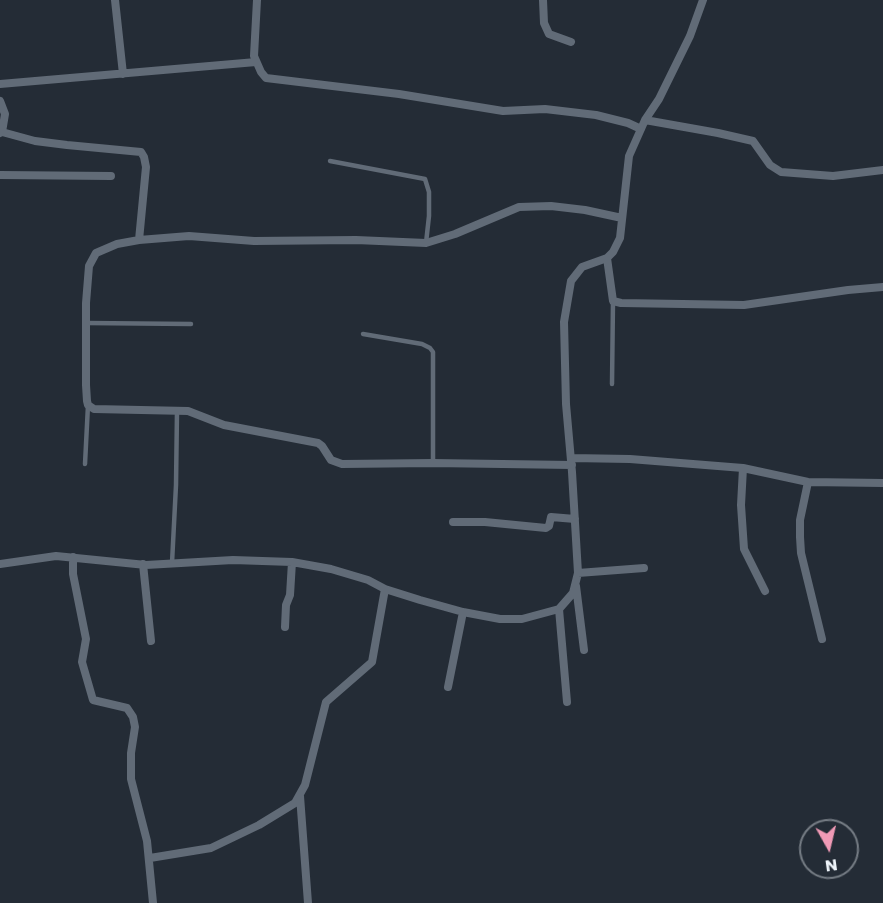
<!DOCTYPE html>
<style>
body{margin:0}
#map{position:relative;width:883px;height:903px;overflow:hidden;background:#242c36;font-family:Poppins,sans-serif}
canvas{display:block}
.north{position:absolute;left:799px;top:819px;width:60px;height:60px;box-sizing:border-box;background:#242c36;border:2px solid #757c84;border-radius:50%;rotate:172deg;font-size:16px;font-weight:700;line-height:24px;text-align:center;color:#eef4fa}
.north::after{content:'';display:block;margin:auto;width:21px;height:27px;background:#f09ab6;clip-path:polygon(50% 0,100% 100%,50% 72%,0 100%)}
</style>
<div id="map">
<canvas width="883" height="903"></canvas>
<div class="north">N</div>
</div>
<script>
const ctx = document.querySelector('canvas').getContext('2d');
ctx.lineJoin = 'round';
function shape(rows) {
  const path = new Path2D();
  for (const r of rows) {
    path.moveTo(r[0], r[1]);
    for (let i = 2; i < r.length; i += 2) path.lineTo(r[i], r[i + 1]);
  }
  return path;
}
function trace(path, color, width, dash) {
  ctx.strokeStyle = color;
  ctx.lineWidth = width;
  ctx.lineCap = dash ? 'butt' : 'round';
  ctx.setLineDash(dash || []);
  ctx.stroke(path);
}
const service = shape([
 [330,161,425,179,429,192,429,216,426,243],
 [86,323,191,324],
 [363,334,422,344,430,348,433,352,433,463],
 [612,384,613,301],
 [85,464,88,405],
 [172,563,176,485,177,411]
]);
const minor = shape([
 [115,0,123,74],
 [257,0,254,56,261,72,266,78,399,94,503,111,545,109,596,115,628,123,641,129],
 [543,0,544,23,549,34,571,42],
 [0,84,256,62],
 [0,101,5,114,2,132,0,133],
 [645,120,718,133,753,141,770,165,781,172,833,176,883,170],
 [2,132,35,141,67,145,141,152,144,157,146,167,139,240],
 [0,175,111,176],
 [607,258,613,301,621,303,744,305,848,290,883,287],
 [571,458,630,459,743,468,808,482,883,483],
 [572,465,433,463,342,464,331,460,322,446,318,443,224,425,188,411,94,409,88,405,87,401,86,385,86,303,89,266,96,253,117,244,139,240,189,236,254,241,356,240,426,243,455,234,519,207,551,206,585,210,622,218],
 [743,468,741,505,744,549,765,591],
 [808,482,800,520,800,537,801,553,822,639],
 [453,522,485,522,546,528,549,526,551,517,575,519],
 [73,557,73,574,86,639,82,662,93,700,127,708,133,717,135,727,131,753,131,779,147,841,153,903],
 [0,564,56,556,146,565,233,560,292,562,331,569,368,580,385,589,420,600,463,612,500,619,522,619,559,609,573,593,578,573,572,472,566,404,564,322,571,281,582,267,607,258,613,252,620,238,629,156,645,120,659,99,690,36,703,0],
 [143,564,151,641],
 [578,573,644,568],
 [576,586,584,650],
 [559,609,567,702],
 [285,627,286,605,290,595,292,562],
 [448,687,463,612],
 [300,796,308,903],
 [150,858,211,848,259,825,295,803,305,785,326,702,372,662,385,589]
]);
trace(service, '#616b77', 4.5);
trace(minor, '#616b77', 8);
</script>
